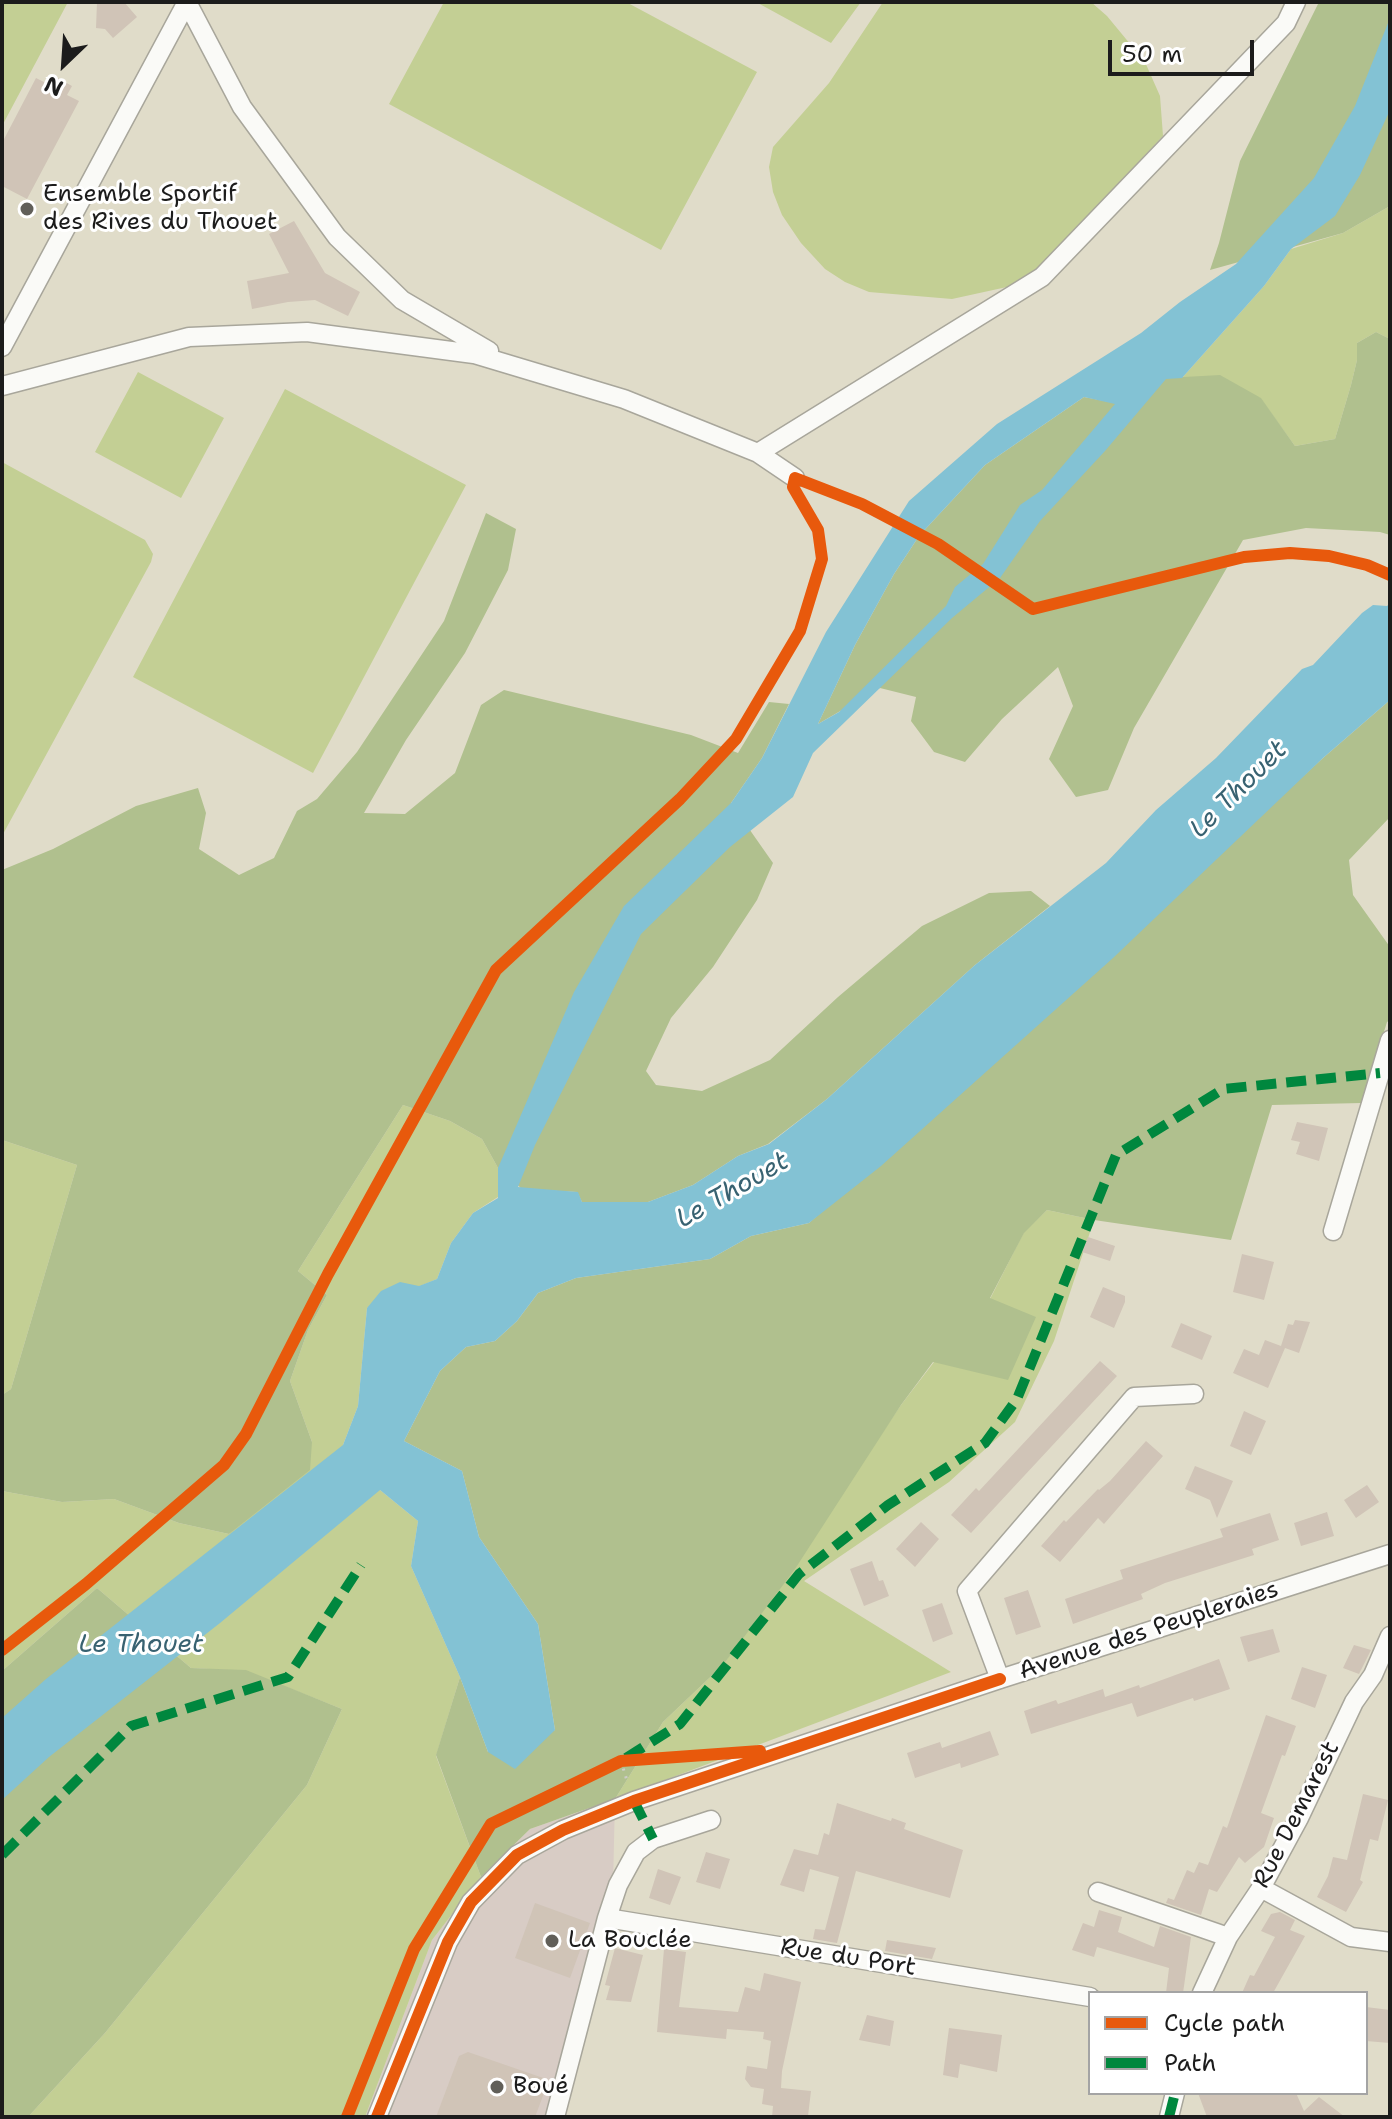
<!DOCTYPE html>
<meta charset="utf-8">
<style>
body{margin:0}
#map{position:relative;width:1392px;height:2119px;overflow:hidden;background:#e0dcc9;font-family:"Shantell Sans",sans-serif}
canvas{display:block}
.frame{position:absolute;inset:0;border:4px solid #1c1c1c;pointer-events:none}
.legend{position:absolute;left:1088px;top:1991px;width:280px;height:104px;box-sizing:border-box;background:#fff;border:2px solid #a4a4a4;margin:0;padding:10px 14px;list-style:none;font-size:24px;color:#1c1c1c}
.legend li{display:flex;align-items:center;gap:16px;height:40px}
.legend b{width:40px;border:2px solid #a4a4a4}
.north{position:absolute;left:24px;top:24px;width:80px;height:80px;-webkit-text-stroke:6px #fff;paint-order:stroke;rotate:205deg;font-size:22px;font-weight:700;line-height:32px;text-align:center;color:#1c1c1c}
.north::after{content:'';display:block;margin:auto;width:28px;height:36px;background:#1c1c1c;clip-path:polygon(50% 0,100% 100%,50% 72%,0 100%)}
.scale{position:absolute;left:1108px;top:40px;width:146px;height:36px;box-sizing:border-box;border:4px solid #1c1c1c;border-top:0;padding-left:10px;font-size:24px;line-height:28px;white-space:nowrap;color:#1c1c1c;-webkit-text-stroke:6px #fff;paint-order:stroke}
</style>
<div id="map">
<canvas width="1392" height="2119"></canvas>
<div class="frame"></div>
<ul class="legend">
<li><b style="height:10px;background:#e8590c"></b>Cycle path</li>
<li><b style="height:10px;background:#00873e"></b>Path</li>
</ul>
<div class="north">N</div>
<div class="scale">50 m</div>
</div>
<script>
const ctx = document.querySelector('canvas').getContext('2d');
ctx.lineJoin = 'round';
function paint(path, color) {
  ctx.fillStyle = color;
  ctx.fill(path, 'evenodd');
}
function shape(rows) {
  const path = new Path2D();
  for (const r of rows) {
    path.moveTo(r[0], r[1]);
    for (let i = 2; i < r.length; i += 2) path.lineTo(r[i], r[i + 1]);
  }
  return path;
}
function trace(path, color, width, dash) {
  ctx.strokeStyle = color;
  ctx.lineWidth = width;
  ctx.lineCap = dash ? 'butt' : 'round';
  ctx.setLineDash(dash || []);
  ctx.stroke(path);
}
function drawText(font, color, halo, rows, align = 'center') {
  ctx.font = font + ' "Shantell Sans",sans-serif';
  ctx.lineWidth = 6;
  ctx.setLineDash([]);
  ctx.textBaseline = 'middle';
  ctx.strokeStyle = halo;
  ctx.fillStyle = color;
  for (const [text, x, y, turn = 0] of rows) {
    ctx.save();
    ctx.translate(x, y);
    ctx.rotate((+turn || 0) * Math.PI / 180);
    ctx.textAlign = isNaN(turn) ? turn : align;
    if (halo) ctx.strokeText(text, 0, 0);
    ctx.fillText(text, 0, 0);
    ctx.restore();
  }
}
const industrial = shape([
 [615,1799,613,1886,549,2117,365,2117,432,1940,481,1877,530,1829]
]);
const green = shape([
 [2,2,68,2,2,126],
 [444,2,626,2,757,72,661,250,389,104],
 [756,2,861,2,831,43],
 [883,2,1091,2,1107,16,1145,62,1160,96,1163,136,1047,260,1016,285,952,299,869,292,845,282,825,269,801,243,782,215,773,192,769,167,773,147,829,83],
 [1390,206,1390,339,1376,332,1357,343,1357,360,1351,385,1335,439,1295,446,1260,398,1182,378,1264,286,1291,249,1343,233],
 [138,372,224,418,181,498,95,452],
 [285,389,466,485,313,773,133,677],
 [2,462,145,540,153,554,151,562,2,836],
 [403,1105,450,1121,482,1139,498,1168,498,1197,473,1213,451,1243,437,1279,367,1308,358,1406,343,1445,380,1490,418,1521,411,1566,460,1677,436,1756,481,1877,432,1940,365,2117,28,2117,105,2033,307,1785,342,1709,246,1671,191,1668,97,1588,2,1671,2,1491,62,1502,114,1499,179,1523,229,1534,312,1442,290,1381,308,1330,327,1295,298,1271],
 [2,1140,77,1165,11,1389,2,1395],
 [1047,1210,1094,1220,1054,1341,1015,1422,949,1482,804,1581,951,1672,615,1799,663,1722,723,1665,901,1405,934,1362,990,1299,1024,1232]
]);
const forest = shape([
 [1319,2,1390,2,1390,206,1343,233,1210,270,1219,243,1240,161],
 [1376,332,1390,339,1390,535,1380,532,1306,528,1243,540,1134,728,1108,790,1076,797,1049,759,1073,706,1058,667,1002,719,965,762,934,752,911,721,916,697,880,688,818,724,855,645,894,574,919,536,985,465,1084,397,1115,403,1166,378,1220,375,1261,398,1295,446,1335,439,1351,385,1357,360,1357,343],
 [486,513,516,529,508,570,465,653,406,740,364,813,405,814,455,773,481,705,504,690,691,735,738,753,769,702,789,704,762,758,731,803,773,863,757,900,713,967,671,1018,646,1071,656,1085,702,1091,770,1060,838,997,922,926,989,893,1031,891,1050,906,975,965,827,1099,768,1144,738,1156,693,1185,648,1202,582,1202,577,1192,522,1189,498,1168,482,1139,450,1121,403,1105,298,1271,327,1295,308,1330,290,1381,312,1442,310,1470,229,1534,179,1523,114,1499,62,1502,2,1491,2,1395,11,1389,77,1165,2,1140,2,870,53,849,136,806,198,788,206,813,199,849,239,875,274,858,297,811,317,799,357,752,444,621],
 [1390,700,1390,817,1349,860,1353,895,1390,947,1390,1020,1387,1022,1362,1103,1272,1105,1231,1240,1094,1220,1047,1210,1024,1233,990,1298,1036,1317,1008,1380,933,1362,901,1405,795,1569,723,1665,663,1722,615,1799,530,1829,481,1877,436,1755,460,1677,488,1752,555,1730,538,1624,479,1537,462,1471,404,1441,440,1371,466,1347,495,1341,517,1321,538,1293,576,1278,710,1259,751,1236,809,1223,1323,758],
 [97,1588,191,1668,246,1670,342,1709,307,1785,105,2033,28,2117,2,2117,2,1671]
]);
const water = shape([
 [1390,18,1390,110,1360,175,1335,216,1291,249,1264,286,1182,378,1166,379,1105,451,1040,521,1000,578,952,618,813,753,793,797,730,847,641,934,535,1145,518,1187,578,1192,582,1202,648,1202,693,1185,738,1156,769,1144,827,1099,975,965,1106,863,1156,810,1216,758,1302,669,1313,665,1362,613,1373,605,1387,606,1390,603,1390,700,1323,758,1113,958,881,1166,809,1223,751,1236,710,1259,576,1278,538,1293,517,1321,495,1341,466,1347,440,1371,404,1441,462,1471,479,1537,538,1624,555,1730,515,1769,488,1752,460,1677,411,1566,418,1521,380,1490,220,1623,49,1757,2,1800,2,1718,46,1679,343,1445,358,1406,367,1308,381,1291,400,1282,419,1286,437,1279,451,1243,473,1213,498,1198,498,1168,574,992,624,906,731,803,762,758,826,632,909,501,997,424,1141,333,1180,302,1236,264,1314,178,1355,106],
 [1084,397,1115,404,1042,490,1020,505,983,564,955,587,946,606,839,712,818,724,855,645,894,574,919,536,985,465]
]);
const building = shape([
 [97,2,124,2,137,17,113,38,105,29,96,28],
 [54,76,72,86,67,95,79,101,27,199,2,186,2,143,36,78,50,85],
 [294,221,325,273,360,292,348,316,315,300,288,302,252,309,247,281,289,273,269,234],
 [1297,1122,1328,1128,1319,1161,1296,1154,1300,1142,1291,1140],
 [1088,1237,1115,1246,1110,1261,1082,1252],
 [1242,1254,1274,1262,1264,1300,1233,1292],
 [1103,1287,1125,1296,1125,1302,1114,1328,1090,1317],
 [1295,1320,1310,1322,1299,1353,1285,1348,1268,1388,1233,1373,1244,1349,1259,1355,1265,1340,1281,1346,1288,1324,1293,1325],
 [1181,1323,1212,1336,1202,1360,1171,1347],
 [1100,1361,1117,1376,971,1533,951,1515,976,1488,979,1491],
 [1244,1411,1266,1421,1251,1455,1230,1446],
 [1146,1441,1163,1456,1104,1524,1098,1518,1060,1562,1041,1546,1064,1520,1066,1522,1098,1489,1099,1490,1110,1481],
 [1195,1466,1233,1481,1217,1518,1210,1500,1185,1489],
 [1367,1485,1379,1502,1356,1518,1344,1500],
 [1327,1512,1334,1536,1301,1546,1294,1523],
 [1270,1513,1279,1540,1252,1549,1254,1555,1165,1583,1141,1594,1143,1599,1073,1624,1065,1599,1123,1579,1120,1570,1223,1537,1220,1529],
 [921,1522,939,1539,915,1567,896,1549],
 [872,1561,879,1581,883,1580,889,1596,864,1606,850,1569],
 [1028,1590,1041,1627,1016,1635,1004,1598],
 [942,1603,953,1634,933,1642,922,1610],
 [1273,1629,1280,1652,1248,1662,1240,1637],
 [1354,1645,1371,1650,1359,1674,1343,1668],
 [1219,1659,1230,1689,1194,1701,1193,1698,1137,1717,1132,1703,1031,1734,1024,1711,1056,1700,1058,1704,1103,1689,1105,1697,1139,1685,1140,1688],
 [1302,1667,1327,1675,1315,1708,1291,1699],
 [1266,1715,1296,1726,1285,1756,1282,1755,1261,1813,1274,1818,1264,1847,1245,1863,1239,1857,1217,1892,1209,1889,1201,1915,1166,1903,1168,1898,1174,1900,1187,1870,1194,1873,1199,1862,1208,1865,1223,1826,1227,1828],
 [990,1731,999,1755,961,1768,960,1763,915,1778,907,1753,940,1742,942,1748],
 [1363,1794,1388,1800,1378,1841,1370,1839,1360,1880,1363,1882,1346,1912,1317,1897,1328,1876,1333,1857,1347,1860],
 [837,1803,891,1821,892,1818,906,1823,904,1829,963,1850,950,1898,856,1871,837,1943,813,1939,815,1929,825,1930,839,1877,810,1869,804,1892,780,1885,794,1849,818,1855,824,1833,829,1835],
 [706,1852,730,1859,720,1889,696,1882],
 [658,1869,681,1877,670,1905,649,1898],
 [535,1903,590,1923,570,1978,515,1958],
 [1099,1910,1122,1917,1118,1932,1154,1947,1160,1926,1191,1937,1183,1993,1166,1993,1169,1968,1097,1947,1094,1957,1072,1950,1083,1923,1094,1927],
 [1280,1912,1295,1920,1290,1930,1305,1936,1273,1993,1242,1993,1250,1975,1254,1976,1275,1937,1261,1931,1271,1914],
 [887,1940,936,1948,932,1959,885,1951],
 [615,1948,643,1955,631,2002,606,2000,610,1986,605,1985],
 [664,1949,686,1952,679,2007,738,2012,745,1987,760,1991,764,1973,801,1982,782,2071,781,2088,811,2091,808,2116,772,2117,773,2106,762,2104,764,2089,751,2087,745,2079,747,2066,767,2069,771,2041,763,2039,764,2032,727,2029,726,2039,657,2032],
 [1366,2007,1390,2010,1390,2043,1366,2041],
 [867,2015,894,2021,890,2046,859,2040],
 [949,2028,1002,2035,997,2072,960,2064,958,2078,943,2075],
 [468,2052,549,2080,535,2117,436,2117,459,2056],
 [1198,2093,1296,2093,1304,2111,1319,2097,1345,2117,1207,2117]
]);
const path = shape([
 [621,1761,628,1784]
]);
const minor = shape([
 [188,4,242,107,337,237,402,300,489,351],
 [2,347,187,2],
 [2,386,189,337,307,332,474,354,624,399,758,453,795,478],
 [758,453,1042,277,1286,23,1296,2],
 [1333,1231,1390,1040],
 [1000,1679,967,1591,1134,1397,1194,1394],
 [1261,1888,1351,1937,1390,1942],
 [1098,1892,1228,1937],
 [607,1918,1090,1997],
 [1202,1993,1228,1937,1261,1888,1299,1818,1354,1702,1373,1675,1390,1636],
 [377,2117,448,1942,471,1902,517,1855,563,1830,634,1801,1000,1679,1390,1554],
 [555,2117,607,1918,618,1885,636,1852,653,1839,711,1820],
 [1169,2117,1175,2093]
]);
const quiet = shape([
 [626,1758,680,1724,799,1574,888,1505,985,1443,1017,1399,1116,1155,1223,1089,1380,1073],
 [634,1801,653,1839],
 [2,1855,131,1726,288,1677,361,1565],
 [1169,2117,1175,2093]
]);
const cycleway = shape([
 [2,1650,86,1584,224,1465,246,1434,328,1274,496,970,680,799,736,739,800,631,822,559,818,530,793,487,795,478,862,504,938,544,1033,609,1244,557,1290,553,1329,556,1367,565,1390,575],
 [347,2117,414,1949,491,1824,621,1761,760,1751],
 [377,2117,448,1942,471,1902,517,1855,563,1830,634,1801,1000,1679]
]);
const markers = [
 [27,209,8,"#615f59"],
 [552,1941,8,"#615f59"],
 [497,2087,8,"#615f59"]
];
const poiNames = [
 ["Ensemble Sportif",43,195],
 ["des Rives du Thouet",43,223],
 ["La Bouclée",568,1941],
 ["Boué",513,2087]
];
const streetNames = [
 ["Avenue des Peupleraies",1149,1631,-18],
 ["Rue Demarest",1297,1815,-63],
 ["Rue du Port",848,1958,9]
];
const waterNames = [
 ["Le Thouet",1239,790,-45],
 ["Le Thouet",733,1191,-30],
 ["Le Thouet",141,1645]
];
paint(industrial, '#d8ccc5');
paint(green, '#c3cf94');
paint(forest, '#b0c08e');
paint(water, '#83c2d4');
paint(building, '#d0c4b7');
trace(minor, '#a8a69b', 21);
trace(path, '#cdcdc8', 3, [2, 6]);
trace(minor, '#fafaf7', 18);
trace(quiet, '#00873e', 10, [20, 10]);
trace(cycleway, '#e8590c', 12);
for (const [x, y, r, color] of markers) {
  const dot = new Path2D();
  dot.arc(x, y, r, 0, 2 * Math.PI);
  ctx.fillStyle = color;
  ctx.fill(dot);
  trace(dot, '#fff', 3);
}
drawText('24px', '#1c1c1c', '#fff', poiNames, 'left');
drawText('24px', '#1c1c1c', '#fff', streetNames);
drawText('italic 26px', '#386271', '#fff', waterNames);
</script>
